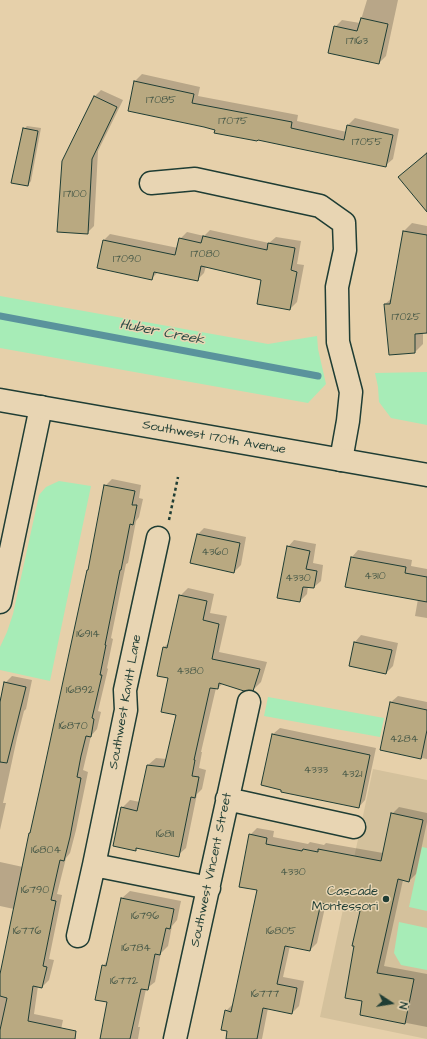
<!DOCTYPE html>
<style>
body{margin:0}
#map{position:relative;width:427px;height:1039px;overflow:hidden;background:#e6d0aa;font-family:"Architects Daughter",sans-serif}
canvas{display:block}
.north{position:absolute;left:371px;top:983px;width:40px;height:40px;-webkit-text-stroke:3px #e8d5b3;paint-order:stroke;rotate:102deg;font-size:11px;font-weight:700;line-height:16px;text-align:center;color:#1f3d34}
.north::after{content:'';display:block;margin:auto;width:14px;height:18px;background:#1f3d34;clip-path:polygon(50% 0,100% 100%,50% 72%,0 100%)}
</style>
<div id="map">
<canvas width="427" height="1039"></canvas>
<div class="north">N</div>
</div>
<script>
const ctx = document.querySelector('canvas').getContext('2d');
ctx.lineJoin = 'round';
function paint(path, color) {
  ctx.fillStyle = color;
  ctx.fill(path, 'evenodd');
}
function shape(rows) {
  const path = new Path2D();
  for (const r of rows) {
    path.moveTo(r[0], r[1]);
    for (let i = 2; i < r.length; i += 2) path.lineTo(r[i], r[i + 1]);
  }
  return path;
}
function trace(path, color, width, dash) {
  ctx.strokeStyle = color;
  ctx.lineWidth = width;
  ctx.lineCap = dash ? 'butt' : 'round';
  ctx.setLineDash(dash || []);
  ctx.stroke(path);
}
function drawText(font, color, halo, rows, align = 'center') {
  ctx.font = font + ' "Architects Daughter",sans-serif';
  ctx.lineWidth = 3;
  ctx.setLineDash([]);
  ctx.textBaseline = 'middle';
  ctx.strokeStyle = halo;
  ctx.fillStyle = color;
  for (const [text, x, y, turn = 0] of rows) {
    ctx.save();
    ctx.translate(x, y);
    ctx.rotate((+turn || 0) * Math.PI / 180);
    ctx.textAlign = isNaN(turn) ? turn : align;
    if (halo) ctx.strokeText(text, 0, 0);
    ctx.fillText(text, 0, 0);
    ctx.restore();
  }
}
const built = shape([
 [373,769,427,780,427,1039,320,1017]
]);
const green = shape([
 [0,296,268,344,317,336,318,349,326,384,308,403,0,348],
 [427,372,427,425,391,418,379,402,378,387,375,373],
 [59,481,91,486,50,681,0,670,0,647,7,632,13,614,38,500,39,495,46,487],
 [268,697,384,718,380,737,264,716],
 [422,847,427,848,427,911,409,907],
 [399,922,427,928,427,970,401,965,394,953]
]);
const shadow = shape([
 [367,0,398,0,386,56,379,63,335,27,342,20,360,23],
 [142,74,200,87,198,96,298,115,297,121,347,132,348,125,355,118,399,129,393,159,386,165,129,110,135,81],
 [101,90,123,100,98,151,94,226,87,233,95,96],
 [27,126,41,128,31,181,28,185,24,129],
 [427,152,427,211,399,177],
 [412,223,427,226,427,332,423,332,423,344,415,352,385,304,392,298,404,231],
 [210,230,269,243,276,237,301,241,297,264,304,265,297,302,290,309,263,279,206,266,204,273,197,280,158,272,151,279,104,240,110,234,178,248,180,239,187,232,204,236],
 [112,479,141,485,139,498,143,499,139,517,136,521,128,563,126,564,111,638,113,639,107,668,108,669,98,711,101,712,97,729,91,736,88,749,83,770,88,772,76,830,70,853,66,858,57,894,62,895,49,959,54,960,49,980,42,987,38,986,34,1014,63,1020,59,1039,0,1039,0,979,14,909,0,906,0,862,23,867,90,569,105,486],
 [204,528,246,537,241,565,234,572,197,535],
 [294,540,316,544,313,563,323,565,321,581,314,587,308,586,307,594,300,601,288,547],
 [358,550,412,560,411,566,427,569,427,618,415,616,418,599,352,557],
 [188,588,214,594,210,613,227,616,219,652,267,662,261,682,253,690,223,683,218,688,216,688,201,752,202,752,199,768,206,770,202,789,197,794,186,848,178,855,138,847,135,850,122,808,130,800,140,802,148,765,156,758,167,759,177,715,169,678,158,675,164,647,170,642,180,596],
 [361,635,398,643,393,666,386,673,355,642],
 [12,676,32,680,26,709,24,711,17,738,3,803,6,803,0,830,0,698,2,695,5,683],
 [398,696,427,702,427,759,381,750,391,702],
 [280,728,376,748,365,800,359,807,273,734],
 [399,807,427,813,427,822,416,874,409,881,403,880,384,966,427,974,427,1027,361,1014,363,1000,361,910,326,903,317,943,310,950,290,946,283,977,304,981,299,1006,292,1013,268,1008,262,1039,227,1039,229,1030,226,1011,233,1004,234,1004,258,890,250,835,257,828,274,831,273,837,308,844,310,842,324,845,326,843,383,853,392,814],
 [130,891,181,901,177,920,172,926,168,946,161,953,155,982,146,989,138,1027,140,1027,138,1039,101,1039,108,1001,103,966,108,960,122,898]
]);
const stream = shape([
 [0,316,318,376]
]);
const building = shape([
 [361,18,388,24,379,64,328,53,334,26,357,31,361,18],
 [134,81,194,94,192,103,292,122,291,128,344,140,347,125,393,135,386,167,258,140,257,141,214,133,215,130,204,127,128,111,134,81],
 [94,96,117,107,92,159,88,234,57,232,62,161,94,96],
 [23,128,38,131,28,186,11,183,23,128],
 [427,153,427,212,398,177,427,153],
 [403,231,427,235,427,333,415,334,415,353,389,355,384,304,390,304,403,231],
 [203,236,267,250,268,243,295,248,291,270,297,272,290,310,257,304,261,280,201,266,198,281,154,272,152,280,97,268,103,240,175,255,179,238,201,243,203,236],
 [104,485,135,491,132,505,137,505,133,525,130,524,121,570,120,570,105,645,106,645,100,675,102,675,92,718,94,719,91,737,86,736,81,756,77,777,81,778,70,837,64,861,60,860,51,900,56,901,43,966,47,967,42,988,33,986,28,1021,76,1031,75,1039,0,1039,0,1030,7,998,0,996,0,974,29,833,30,833,40,788,87,570,88,570,104,485],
 [197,534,240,543,234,573,190,563,197,534],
 [287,546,310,551,306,569,317,571,314,588,303,587,300,602,277,598,287,546],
 [351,557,406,567,405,573,427,577,427,602,345,587,351,557],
 [179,595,207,601,203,620,219,624,212,659,260,669,253,691,244,691,219,683,218,689,210,688,194,760,195,760,192,776,199,777,195,798,191,797,179,857,136,848,136,851,113,846,121,807,137,811,147,765,164,767,176,715,161,712,168,678,157,676,163,647,167,648,179,595],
 [354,642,392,650,386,674,349,666,354,642],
 [4,682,26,687,7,763,0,762,0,702,4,682],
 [390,702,427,710,427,730,421,759,380,750,390,702],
 [272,734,370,755,359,808,281,792,281,790,261,785,272,734],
 [391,813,423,820,409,882,398,879,377,973,414,979,405,1024,360,1015,362,1001,345,998,354,946,352,946,360,911,321,903,310,951,285,946,277,984,297,988,292,1014,263,1008,257,1039,226,1039,227,1031,221,1030,225,1010,231,1012,257,890,239,887,249,834,267,838,266,844,302,851,303,849,318,852,318,849,381,861,391,813],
 [121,898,174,909,170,929,166,928,160,955,155,954,148,990,141,989,130,1039,100,1039,107,1002,95,1000,102,965,106,966,121,898]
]);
const path = shape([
 [169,520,178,477]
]);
const street = shape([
 [151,183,195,179,320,206,344,223,345,250,337,287,338,342,351,392,348,421,341,460],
 [0,602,41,407],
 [227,799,354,827],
 [94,865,209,888],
 [78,936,94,865,126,710,125,690,158,538],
 [175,1039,249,702]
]);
const secondary = shape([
 [0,400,427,475]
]);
const markers = [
 [386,899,4,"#1f3d34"]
];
const numberNames = [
 ["17163",357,42],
 ["17085",161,101],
 ["17075",233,122],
 ["17055",367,143],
 ["17100",75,195],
 ["17080",205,255],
 ["17090",127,260],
 ["17025",406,318],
 ["4360",215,553],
 ["4310",375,577],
 ["4330",298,579],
 ["16914",88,635],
 ["4380",190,672],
 ["16892",80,691],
 ["16870",73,727],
 ["4284",404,740],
 ["4333",316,771],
 ["4321",352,775],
 ["16811",165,835],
 ["16804",46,851],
 ["4330",293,873],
 ["16790",35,891],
 ["16796",145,917],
 ["16776",27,932],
 ["16805",281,932],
 ["16784",136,949],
 ["16772",124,982],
 ["16777",265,995]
];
const streetNames = [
 ["Southwest 170th Avenue",214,438,10],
 ["Southwest Kavitt Lane",126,702,-80],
 ["Southwest Vincent Street",212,870,-78]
];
const poiNames = [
 ["Cascade",378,892],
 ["Montessori",378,907]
];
const waterNames = [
 ["Huber Creek",162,333,11]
];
paint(built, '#d4c19c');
paint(green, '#a7ecb7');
paint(shadow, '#0003');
trace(stream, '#5a939c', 7);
paint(building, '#b9a981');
trace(building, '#1f3d34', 1);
trace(street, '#1f3d34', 25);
trace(secondary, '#1f3d34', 25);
trace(path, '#1f3d34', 2.5, [3, 3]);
trace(street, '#e8d5b3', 22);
trace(secondary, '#e8d5b3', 22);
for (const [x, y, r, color] of markers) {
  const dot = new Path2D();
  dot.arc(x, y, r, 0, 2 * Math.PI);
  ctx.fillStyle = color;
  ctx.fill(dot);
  trace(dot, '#e8d5b3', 1.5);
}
drawText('11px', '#465847', null, numberNames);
drawText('13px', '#1f3d34', '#e8d5b3', streetNames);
drawText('13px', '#1f3d34', '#e8d5b3', poiNames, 'right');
drawText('italic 14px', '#294b45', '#e8d5b3', waterNames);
</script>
